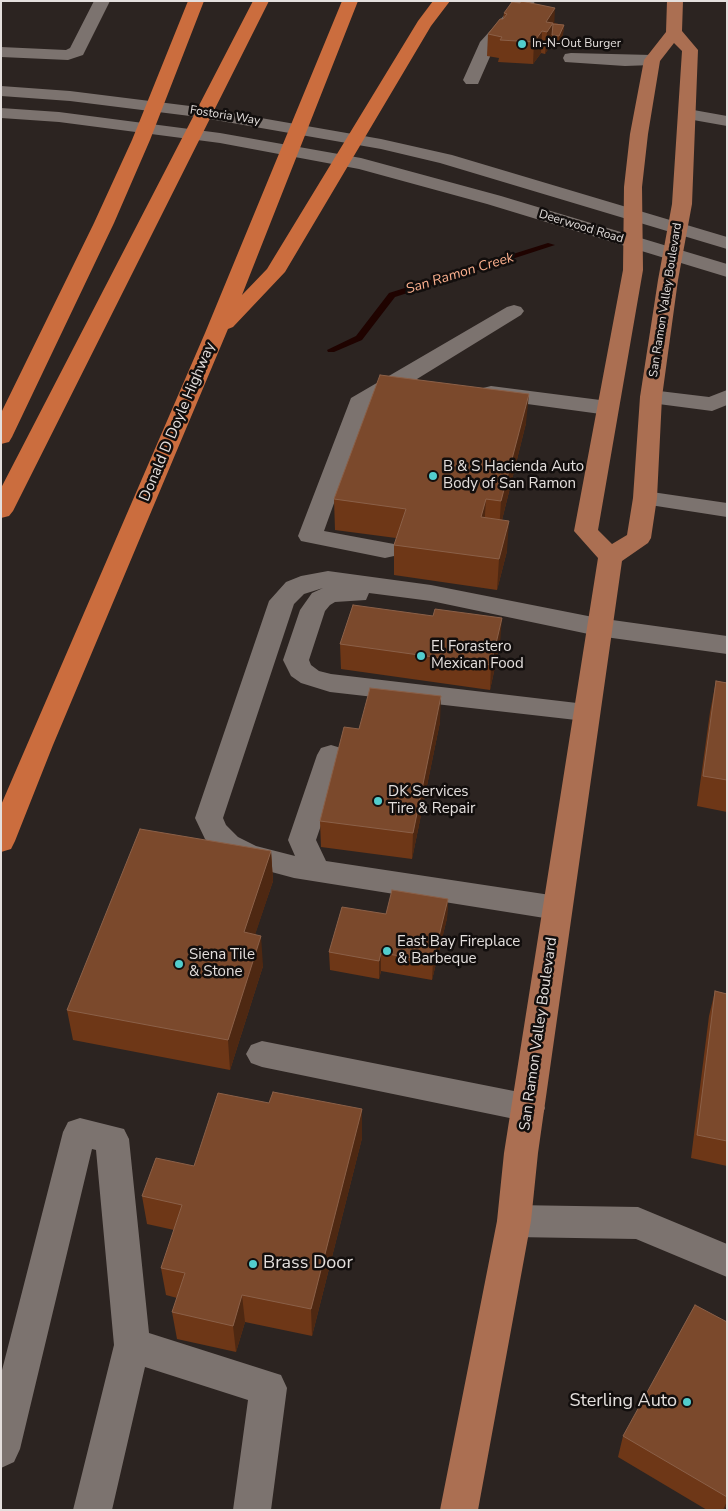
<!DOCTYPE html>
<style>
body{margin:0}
#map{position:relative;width:728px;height:1511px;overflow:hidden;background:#2c2421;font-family:"Nunito Sans",sans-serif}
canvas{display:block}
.frame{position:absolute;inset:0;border:2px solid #e4dfdd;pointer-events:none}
</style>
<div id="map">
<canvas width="728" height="1511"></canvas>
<div class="frame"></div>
</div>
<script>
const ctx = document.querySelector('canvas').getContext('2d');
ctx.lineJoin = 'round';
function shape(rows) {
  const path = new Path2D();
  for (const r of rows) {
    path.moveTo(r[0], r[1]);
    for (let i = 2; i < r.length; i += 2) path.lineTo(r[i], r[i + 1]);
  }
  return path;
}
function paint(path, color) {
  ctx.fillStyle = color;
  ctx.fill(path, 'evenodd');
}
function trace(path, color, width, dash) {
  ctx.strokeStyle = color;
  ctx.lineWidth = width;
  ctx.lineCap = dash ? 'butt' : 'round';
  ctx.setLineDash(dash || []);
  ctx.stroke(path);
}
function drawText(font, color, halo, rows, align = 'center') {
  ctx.font = font + ' "Nunito Sans",sans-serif';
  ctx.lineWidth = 5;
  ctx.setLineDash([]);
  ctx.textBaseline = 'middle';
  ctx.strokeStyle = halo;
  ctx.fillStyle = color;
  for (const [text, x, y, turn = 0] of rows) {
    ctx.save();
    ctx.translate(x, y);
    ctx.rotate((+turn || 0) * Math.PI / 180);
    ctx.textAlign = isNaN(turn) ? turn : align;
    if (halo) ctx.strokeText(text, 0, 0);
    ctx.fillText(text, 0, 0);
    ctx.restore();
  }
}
const stream = shape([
 [548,243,555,245,395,297,362,340,334,352,328,352,327,350,356,336,389,293,548,243]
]);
const minor = shape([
 [94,1,110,1,83,55,68,60,1,57,1,47,66,50,70,48,94,1],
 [517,1,536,1,524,11,496,43,478,84,466,84,463,80,480,42,517,1],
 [571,53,652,55,658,56,660,60,658,64,652,65,625,66,565,62,563,58,565,54,571,53],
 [1,86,70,91,198,107,381,139,452,155,727,237,727,249,440,163,381,149,198,117,70,101,1,96,1,86],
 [1,108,59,112,220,133,361,158,501,196,727,264,727,277,487,204,359,169,220,143,59,122,1,118,1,108],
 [688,109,727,116,727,126,682,118,679,114,682,110,688,109],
 [514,305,521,307,524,311,521,315,417,379,419,382,416,387,401,388,369,406,324,531,394,544,397,550,394,556,385,558,301,541,298,536,351,398,507,307,514,305],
 [491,386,608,401,616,403,619,408,616,413,608,415,483,398,480,393,483,388,491,386],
 [651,390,709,397,727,390,727,405,712,411,643,402,640,397,643,392,651,390],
 [645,491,727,503,727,517,637,503,633,498,637,493,645,491],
 [328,571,431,585,598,618,727,636,727,654,598,636,431,601,369,593,366,600,335,602,330,605,325,611,309,660,311,665,319,671,331,674,594,705,598,712,594,719,585,721,330,692,301,683,291,676,283,660,300,610,312,593,323,588,304,594,294,604,223,818,226,825,238,837,256,846,295,856,288,840,317,755,321,748,331,745,341,748,345,755,316,840,326,861,557,896,568,900,572,908,568,916,557,920,294,878,238,863,218,853,205,839,195,818,269,601,286,582,301,576,328,571],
 [262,1041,529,1094,541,1098,545,1108,541,1118,529,1122,262,1067,251,1063,246,1054,251,1045,262,1041],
 [80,1118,124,1129,129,1139,149,1333,281,1375,287,1388,271,1510,233,1510,248,1400,145,1367,112,1510,73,1510,114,1345,96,1150,92,1149,20,1449,14,1462,1,1468,1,1374,63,1132,68,1122,80,1118],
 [514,1205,638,1207,727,1244,727,1277,636,1239,514,1237,502,1232,497,1221,502,1210,514,1205]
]);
const major = shape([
 [667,1,683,1,682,31,698,50,692,204,678,280,662,397,657,498,651,538,648,543,622,561,538,1153,531,1221,478,1510,440,1510,497,1221,504,1153,598,558,574,531,623,270,624,187,630,134,644,60,666,32,667,1],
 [674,43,682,51,672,204,658,280,640,397,633,498,627,535,612,544,598,530,643,270,642,187,648,134,660,61,674,43]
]);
const highway = shape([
 [188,1,204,1,150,140,114,223,12,437,9,442,1,444,1,413,94,223,132,140,188,1],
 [253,1,269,1,13,511,9,516,1,518,1,488,253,1],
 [342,1,358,1,242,295,267,269,418,21,433,1,450,1,431,26,285,272,233,327,228,329,53,745,15,841,11,849,1,852,1,805,205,333,342,1]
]);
const wall = shape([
 [504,13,564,25,563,34,558,45,551,44,545,54,541,53,533,64,498,62,499,58,487,56,488,34,503,19],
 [526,423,502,520,507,551,497,590,394,575,394,545,396,538,335,530,334,499],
 [340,644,500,644,490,690,341,669],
 [716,681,727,683,727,812,697,806,710,712],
 [440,722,412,859,321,847,320,821,359,729],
 [271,851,273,881,255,934,263,966,230,1070,73,1040,67,1010],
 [448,899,447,918,432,980,381,971,379,979,330,970,329,952,386,914],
 [715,991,727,994,727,1166,691,1158,709,1016],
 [269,1103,362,1109,362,1138,312,1336,245,1322,236,1352,177,1339,172,1312,177,1298,166,1295,161,1268,174,1230,147,1224,142,1196,194,1166],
 [727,1322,727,1504,724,1510,707,1510,618,1457,623,1436]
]);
const shadedWall = shape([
 [555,8,554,30,552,32,551,45,545,54,547,32,546,22],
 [564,25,563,34,558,45,559,36],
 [542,31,541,53,533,64,534,42],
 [529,394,526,423,499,532,501,501],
 [486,499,484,530,481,517],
 [509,521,507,551,497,590,499,559],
 [502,618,500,644,490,690,491,665],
 [441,696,440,722,412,859,413,833],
 [271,851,273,881,246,962,244,932],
 [448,899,447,918,432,980,433,961],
 [261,936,263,966,230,1070,228,1040],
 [381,953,381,971,379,979,379,961],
 [362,1109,362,1138,312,1336,311,1309],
 [242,1295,245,1322,236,1352,233,1326],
 [727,1501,727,1504,724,1510,723,1510]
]);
const building = shape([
 [521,1,555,8,546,22,553,23,547,32,542,31,534,42,500,40,502,37,488,34,500,19,503,19,507,14,504,13,512,2,520,3,521,1],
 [553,24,564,25,559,36,552,35,553,24],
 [380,375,529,394,501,501,486,499,481,517,509,521,499,559,394,545,406,509,334,499,380,375],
 [353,605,433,616,435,609,502,618,491,665,340,644,353,605],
 [716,681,727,683,727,780,703,776,716,681],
 [370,688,441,696,413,833,320,821,344,727,359,729,370,688],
 [140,829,271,851,244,932,261,936,228,1040,67,1010,140,829],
 [392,890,448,899,433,961,381,953,379,961,329,952,342,907,386,914,392,890],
 [715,991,727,994,727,1141,697,1135,715,991],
 [273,1092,362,1109,311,1309,242,1295,233,1326,172,1312,185,1273,161,1268,182,1205,142,1196,156,1158,194,1166,218,1093,269,1103,273,1092],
 [695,1305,727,1322,727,1497,623,1436,695,1305]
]);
const markers = [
 [522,44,5,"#52cdcd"],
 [433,476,5,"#52cdcd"],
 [421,656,5,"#52cdcd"],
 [378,801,5,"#52cdcd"],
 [387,951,5,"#52cdcd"],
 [179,964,5,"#52cdcd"],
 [253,1264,5,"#52cdcd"],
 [687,1402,5,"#52cdcd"]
];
const farPoinames = [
 ["In-N-Out Burger",532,44]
];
const farStreetnames = [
 ["Fostoria Way",225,116,9],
 ["Deerwood Road",581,227,17],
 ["San Ramon Valley Boulevard",666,300,-81]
];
const farWaternames = [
 ["San Ramon Creek",460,274,-17]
];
const streetNames = [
 ["Donald D Doyle Highway",178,422,-67],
 ["San Ramon Valley Boulevard",539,1034,-82]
];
const poiNames = [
 ["B & S Hacienda Auto",443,467],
 ["Body of San Ramon",443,484],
 ["El Forastero",431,647],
 ["Mexican Food",431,664],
 ["DK Services",388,792],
 ["Tire & Repair",388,809],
 ["East Bay Fireplace",397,942],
 ["& Barbeque",397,959],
 ["Siena Tile",189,955],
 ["& Stone",189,972]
];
const nearPoinames = [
 ["Brass Door",263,1264],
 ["Sterling Auto",677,1402,"right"]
];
paint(stream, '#1f0300');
paint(minor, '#7c736f');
paint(major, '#ab6f52');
paint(highway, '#cb6d3e');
paint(wall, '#6e3717');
paint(shadedWall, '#4e2812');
paint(building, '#7b492c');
trace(building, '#8b6048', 1);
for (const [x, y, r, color] of markers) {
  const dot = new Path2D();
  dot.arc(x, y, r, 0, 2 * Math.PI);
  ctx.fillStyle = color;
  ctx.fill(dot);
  trace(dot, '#120e0d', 2);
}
drawText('12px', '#e4dfdd', '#120e0d', farPoinames, 'left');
drawText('12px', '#e4dfdd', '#120e0d', farStreetnames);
drawText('italic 14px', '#fdb18f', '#120e0d', farWaternames);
drawText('15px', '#e4dfdd', '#120e0d', streetNames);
drawText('15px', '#e4dfdd', '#120e0d', poiNames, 'left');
drawText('18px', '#e4dfdd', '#120e0d', nearPoinames, 'left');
</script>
